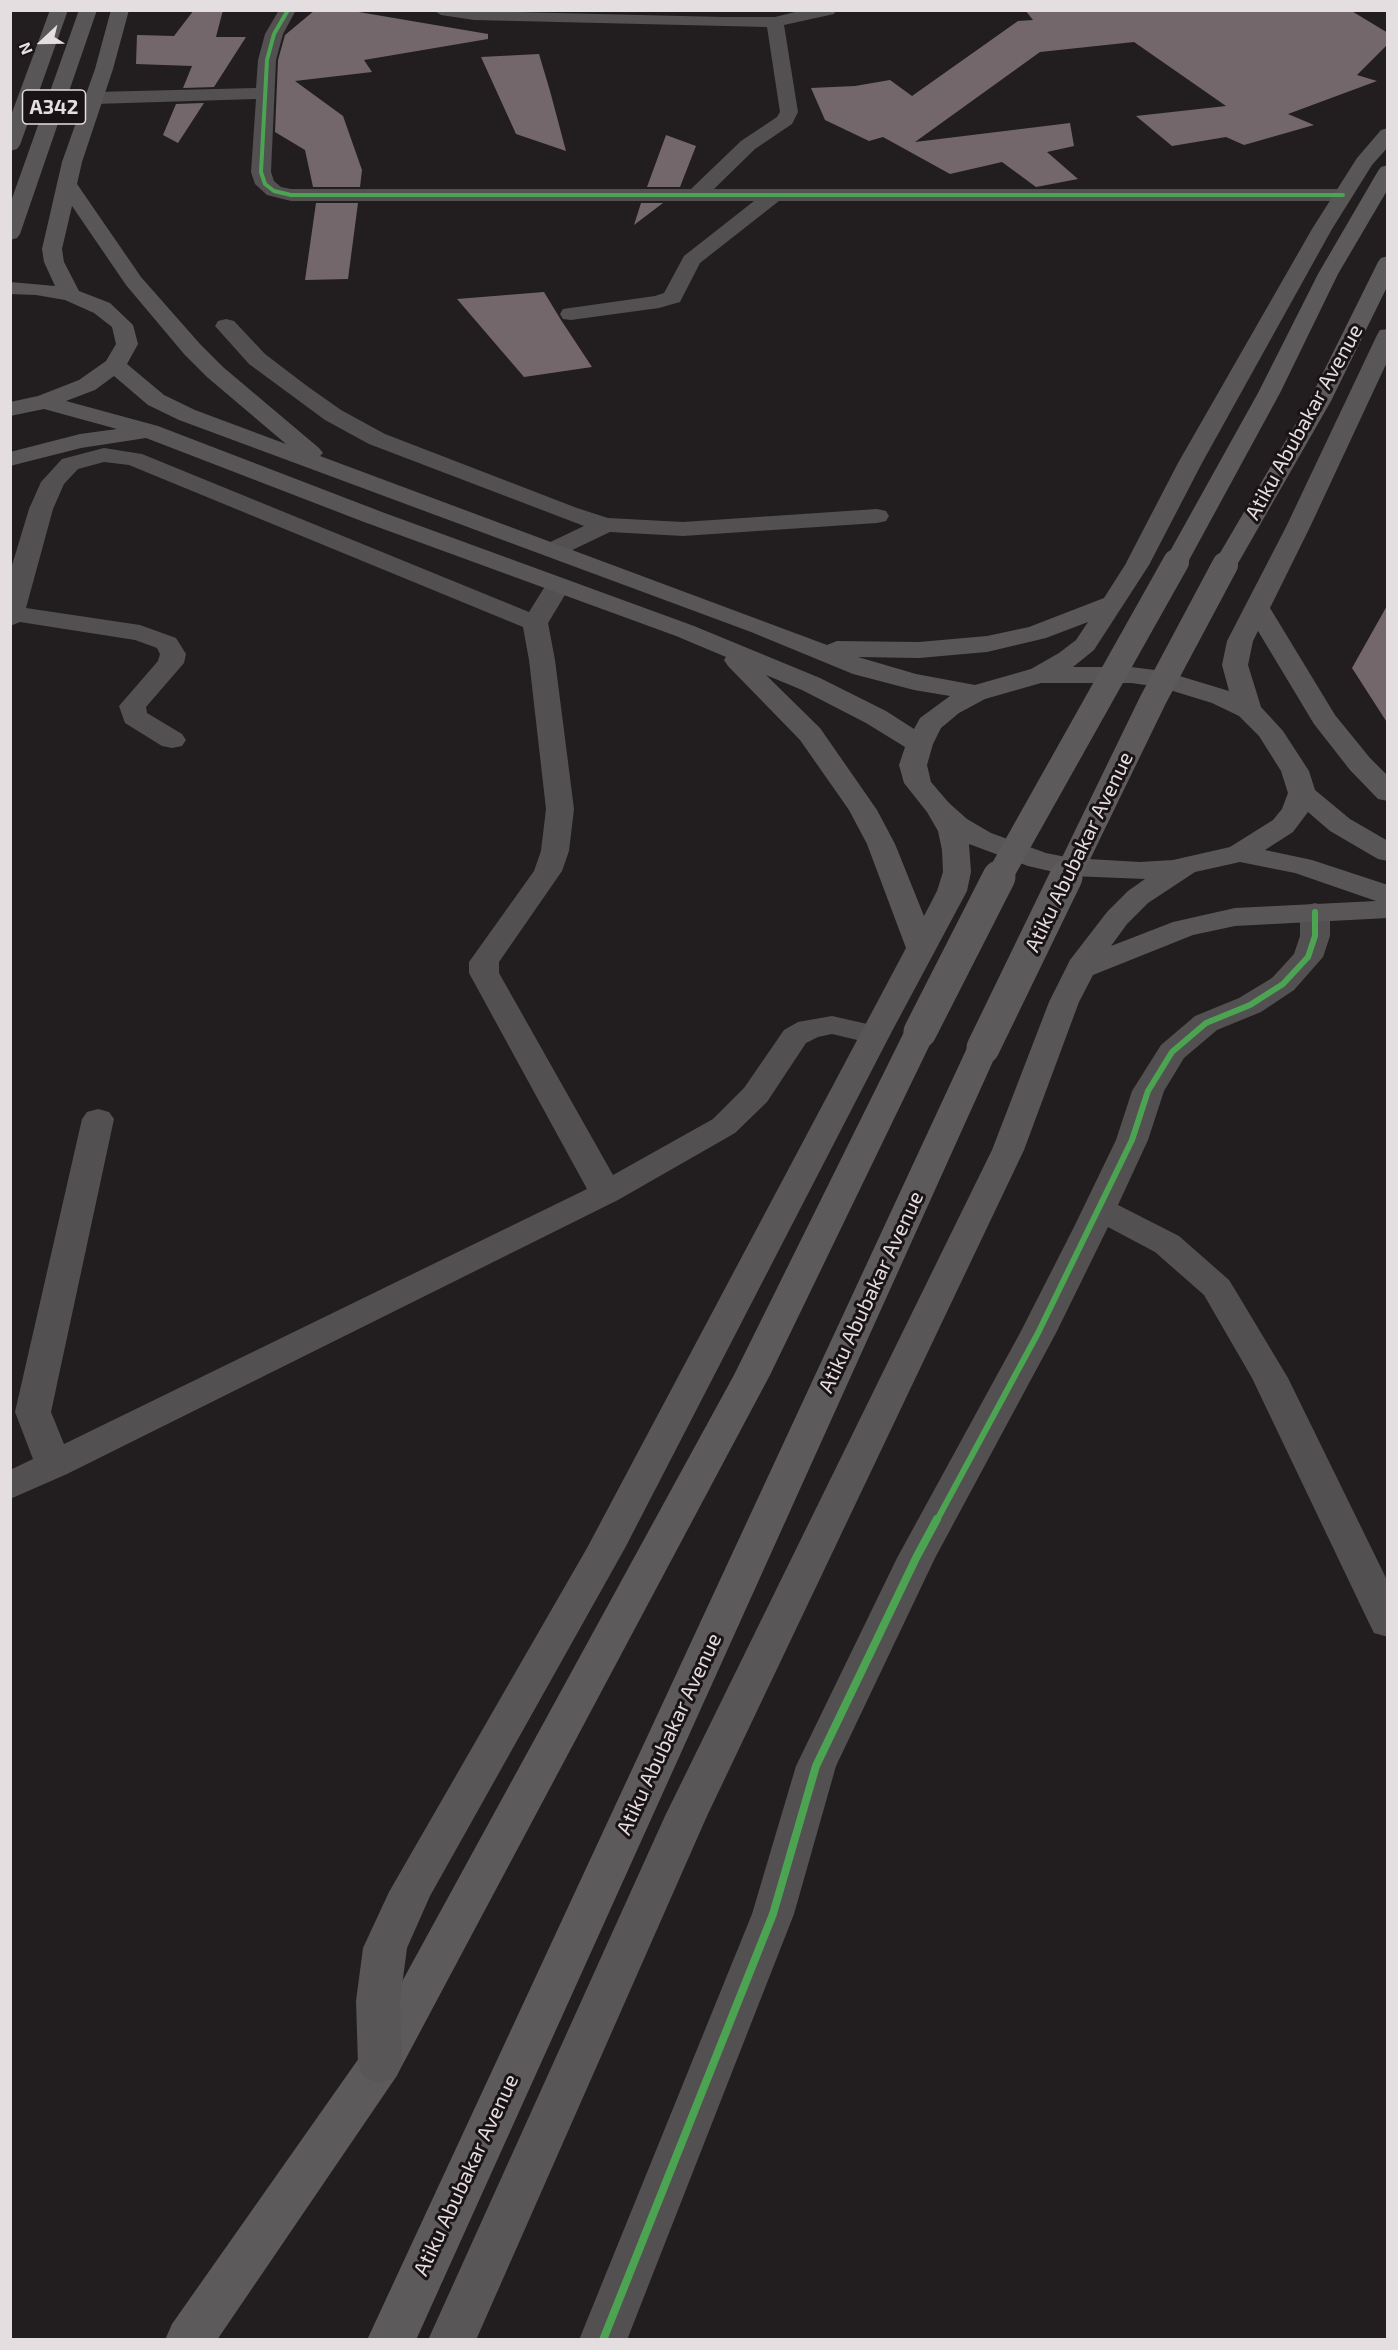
<!DOCTYPE html>
<style>
body{margin:0}
#map{position:relative;width:1398px;height:2350px;overflow:hidden;background:#221e20;font-family:"Exo 2",sans-serif}
canvas{display:block}
.frame{position:absolute;inset:0;border:12px solid #e4dee0;pointer-events:none}
.north{position:absolute;left:12px;top:12px;width:60px;height:60px;-webkit-text-stroke:4px #1a1315;paint-order:stroke;rotate:248deg;font-size:16px;font-weight:700;line-height:24px;text-align:center;color:#e4dee0}
.north::after{content:'';display:block;margin:auto;width:21px;height:27px;background:#e4dee0;clip-path:polygon(50% 0,100% 100%,50% 72%,0 100%)}
</style>
<div id="map">
<canvas width="1398" height="2350"></canvas>
<div class="frame"></div>
<div class="north">N</div>
</div>
<script>
const ctx = document.querySelector('canvas').getContext('2d');
ctx.lineJoin = 'round';
function paint(path, color) {
  ctx.fillStyle = color;
  ctx.fill(path, 'evenodd');
}
function shape(rows) {
  const path = new Path2D();
  for (const r of rows) {
    path.moveTo(r[0], r[1]);
    for (let i = 2; i < r.length; i += 2) path.lineTo(r[i], r[i + 1]);
  }
  return path;
}
function trace(path, color, width, dash) {
  ctx.strokeStyle = color;
  ctx.lineWidth = width;
  ctx.lineCap = dash ? 'butt' : 'round';
  ctx.setLineDash(dash || []);
  ctx.stroke(path);
}
function drawText(font, color, halo, rows, align = 'center') {
  ctx.font = font + ' "Exo 2",sans-serif';
  ctx.lineWidth = 6;
  ctx.setLineDash([]);
  ctx.textBaseline = 'middle';
  ctx.strokeStyle = halo;
  ctx.fillStyle = color;
  for (const [text, x, y, turn = 0] of rows) {
    ctx.save();
    ctx.translate(x, y);
    ctx.rotate((+turn || 0) * Math.PI / 180);
    ctx.textAlign = isNaN(turn) ? turn : align;
    if (halo) ctx.strokeText(text, 0, 0);
    ctx.fillText(text, 0, 0);
    ctx.restore();
  }
}
const building = shape([
 [194,10,223,10,216,37,246,37,214,87,183,88,192,66,136,64,137,35,174,36],
 [315,10,347,10,488,34,488,39,364,60,372,72,295,81,343,116,362,170,360,187,313,187,305,150,275,132,278,60,285,35],
 [1025,10,1350,10,1388,33,1388,44,1357,75,1377,81,1288,114,1314,125,1244,145,1226,137,1172,146,1136,116,1226,106,1134,42,1040,52,915,142,1070,123,1074,146,1047,152,1078,179,1036,187,1002,162,950,174,883,137,869,141,825,120,811,88,855,86,890,80,912,96,1018,21,1033,20],
 [539,54,550,91,566,151,516,134,481,57],
 [204,103,178,143,163,135,176,104],
 [666,135,696,146,680,187,647,187],
 [316,203,358,203,348,279,305,280],
 [641,203,663,203,634,225],
 [544,292,561,320,592,367,524,377,457,299],
 [1388,604,1388,724,1352,668]
]);
const minor = shape([
 [279,10,296,10,283,34,276,60,271,172,274,181,281,187,291,189,691,189,741,141,777,117,780,112,767,27,474,20,441,15,433,10,723,17,775,17,803,10,836,10,834,14,784,25,798,112,792,124,755,149,714,189,1343,189,1350,191,1353,195,1350,199,1343,201,779,201,700,263,680,302,659,308,571,320,563,319,560,314,563,309,655,296,664,293,684,256,754,201,291,201,267,195,255,184,251,172,256,99,95,104,88,102,86,98,88,94,95,92,256,88,258,60,265,34,279,10],
 [226,319,234,321,265,354,307,386,341,410,385,434,577,508,608,518,683,522,877,509,886,511,889,516,886,521,877,523,683,536,610,532,562,555,553,557,544,555,541,550,544,545,584,526,369,444,325,420,249,364,215,326,218,321,226,319],
 [104,448,142,454,529,612,549,580,558,577,567,580,571,585,548,623,555,660,574,809,569,851,562,871,499,962,499,973,613,1175,713,1119,744,1088,784,1030,798,1022,832,1016,885,1028,890,1035,885,1042,874,1044,832,1034,818,1037,806,1043,767,1102,735,1133,618,1200,67,1474,10,1499,10,1470,33,1459,15,1412,82,1119,87,1112,98,1109,109,1112,114,1119,51,1412,64,1444,587,1189,469,973,469,962,534,871,541,851,546,809,529,660,523,627,129,465,104,462,78,469,64,484,53,509,26,608,140,625,176,638,186,654,184,663,146,707,147,713,182,734,186,740,182,746,172,748,162,746,125,723,119,706,158,661,160,654,157,648,135,640,20,622,10,626,10,572,29,509,41,482,62,459,104,448],
 [1315,903,1325,906,1330,912,1330,936,1323,957,1294,990,1261,1012,1217,1030,1184,1058,1164,1091,1148,1140,1118,1205,1179,1236,1229,1280,1234,1288,1288,1378,1388,1582,1388,1637,1374,1633,1369,1623,1252,1378,1204,1295,1155,1252,1108,1227,1056,1333,935,1558,836,1766,794,1914,627,2340,579,2340,752,1914,796,1766,897,1558,1020,1333,1074,1227,1116,1140,1132,1091,1161,1045,1195,1016,1239,998,1272,978,1294,954,1300,936,1300,912,1305,906,1315,903]
]);
const major = shape([
 [1388,165,1388,189,1338,274,1280,393,1188,562,1185,567,1176,569,1167,567,1164,562,1258,393,1318,274,1378,171,1381,167,1388,165],
 [1388,256,1388,285,1331,401,1237,565,1234,570,1225,572,1216,570,1213,565,1309,401,1378,262,1381,258,1388,256],
 [920,1023,931,1025,936,1032,770,1375,396,2077,217,2340,165,2340,172,2324,364,2051,734,1375,904,1032,909,1025,920,1023],
 [983,1039,994,1041,999,1048,416,2340,367,2340,967,1048,972,1041,983,1039]
]);
const highway = shape([
 [50,10,68,10,20,145,17,149,10,151,10,118,50,10],
 [79,10,97,10,20,234,17,238,10,240,10,204,79,10],
 [111,10,129,10,113,69,82,162,77,184,141,277,200,344,223,367,319,448,323,453,320,456,827,645,837,641,919,642,987,636,1029,627,1104,598,1125,565,1178,463,1312,229,1357,158,1381,130,1388,128,1388,147,1372,165,1332,229,1202,463,1149,565,1094,650,1073,667,1131,667,1163,671,1229,691,1222,665,1227,641,1286,527,1377,335,1380,330,1388,329,1388,360,1310,527,1270,608,1335,715,1370,758,1388,776,1388,801,1378,799,1350,770,1314,724,1258,631,1253,641,1248,665,1261,707,1283,731,1309,771,1315,790,1350,819,1388,841,1388,861,1378,859,1330,831,1308,812,1293,832,1265,850,1312,860,1388,885,1388,918,1235,926,1193,935,1093,975,1079,1002,1024,1150,707,1816,476,2340,428,2340,665,1816,992,1150,1049,1002,1070,960,1107,912,1128,891,1145,879,1071,876,1028,866,969,844,971,872,967,891,890,1035,625,1548,430,1896,407,1948,400,2001,402,2064,396,2077,380,2083,364,2077,358,2064,356,2001,363,1948,389,1892,587,1548,906,948,867,844,849,810,800,740,728,666,724,660,726,657,676,636,364,522,146,438,81,448,10,466,10,452,80,434,117,429,44,409,10,416,10,402,38,396,79,380,106,361,116,344,112,327,94,313,65,300,36,295,10,294,10,282,55,286,44,262,42,249,62,162,95,69,111,10],
 [72,206,126,285,184,354,207,377,286,444,195,410,164,395,127,364,138,344,133,325,110,303,79,291,64,262,62,249,72,206],
 [114,376,148,405,179,420,751,632,853,674,914,690,950,696,920,718,914,729,886,711,820,678,694,626,382,512,158,426,66,401,95,390,114,376],
 [1088,622,1076,640,1059,653,1031,669,975,685,916,674,858,657,919,658,987,652,1046,638,1088,622],
 [766,675,802,690,866,723,905,747,899,765,904,783,927,812,938,831,942,850,943,872,937,891,924,916,895,844,877,810,820,728,766,675],
 [1041,683,1131,683,1160,687,1212,703,1239,716,1259,736,1281,771,1288,793,1282,809,1273,820,1230,847,1173,860,1140,862,1071,858,1046,853,991,833,967,819,949,803,931,782,927,765,933,744,941,728,959,713,985,699,1041,683],
 [1240,862,1295,873,1376,901,1235,908,1173,922,1111,946,1127,924,1148,903,1195,872,1240,862]
]);
const majorBridgeFar1 = shape([
 [998,879,1176,562],
 [1066,879,1153,700,1225,565]
]);
const majorBridge = shape([
 [920,1032,999,877],
 [983,1048,1066,877]
]);
const cyclewayFar2 = shape([
 [288,10,274,34,267,60,261,172,265,184,274,191,291,195,1343,195]
]);
const cyclewayFar1 = shape([
 [937,1520,1038,1333,1132,1140,1148,1091,1172,1052,1206,1023,1250,1005,1283,984,1308,957,1315,936,1315,912]
]);
const cycleway = shape([
 [603,2340,773,1914,816,1766,916,1558,937,1519]
]);
const shields = [
 [54,107,63]
];
const shieldNames = [
 ["A342",54,107]
];
const streetNames = [
 ["Atiku Abubakar Avenue",1304,422,-61],
 ["Atiku Abubakar Avenue",1079,852,-64],
 ["Atiku Abubakar Avenue",871,1292,-65],
 ["Atiku Abubakar Avenue",669,1734,-65],
 ["Atiku Abubakar Avenue",466,2175,-65]
];
paint(building, '#73676c');
paint(minor, '#525051');
paint(major, '#5d5a5c');
paint(highway, '#595657');
trace(majorBridgeFar1, '#5d5a5c', 26);
trace(majorBridge, '#5d5a5c', 33);
trace(cyclewayFar2, '#4ca352', 4);
trace(cyclewayFar1, '#4ca352', 6);
trace(cycleway, '#4ca352', 8);
for (const [x, y, w] of shields) {
  const box = new Path2D();
  box.roundRect(x - w / 2, y - 17, w, 34, 4.5);
  ctx.fillStyle = '#1a1315';
  ctx.fill(box);
  trace(box, '#e4dee0', 1.5);
}
drawText('bold 20px', '#e4dee0', null, shieldNames);
drawText('21px', '#e4dee0', '#1a1315', streetNames);
</script>
